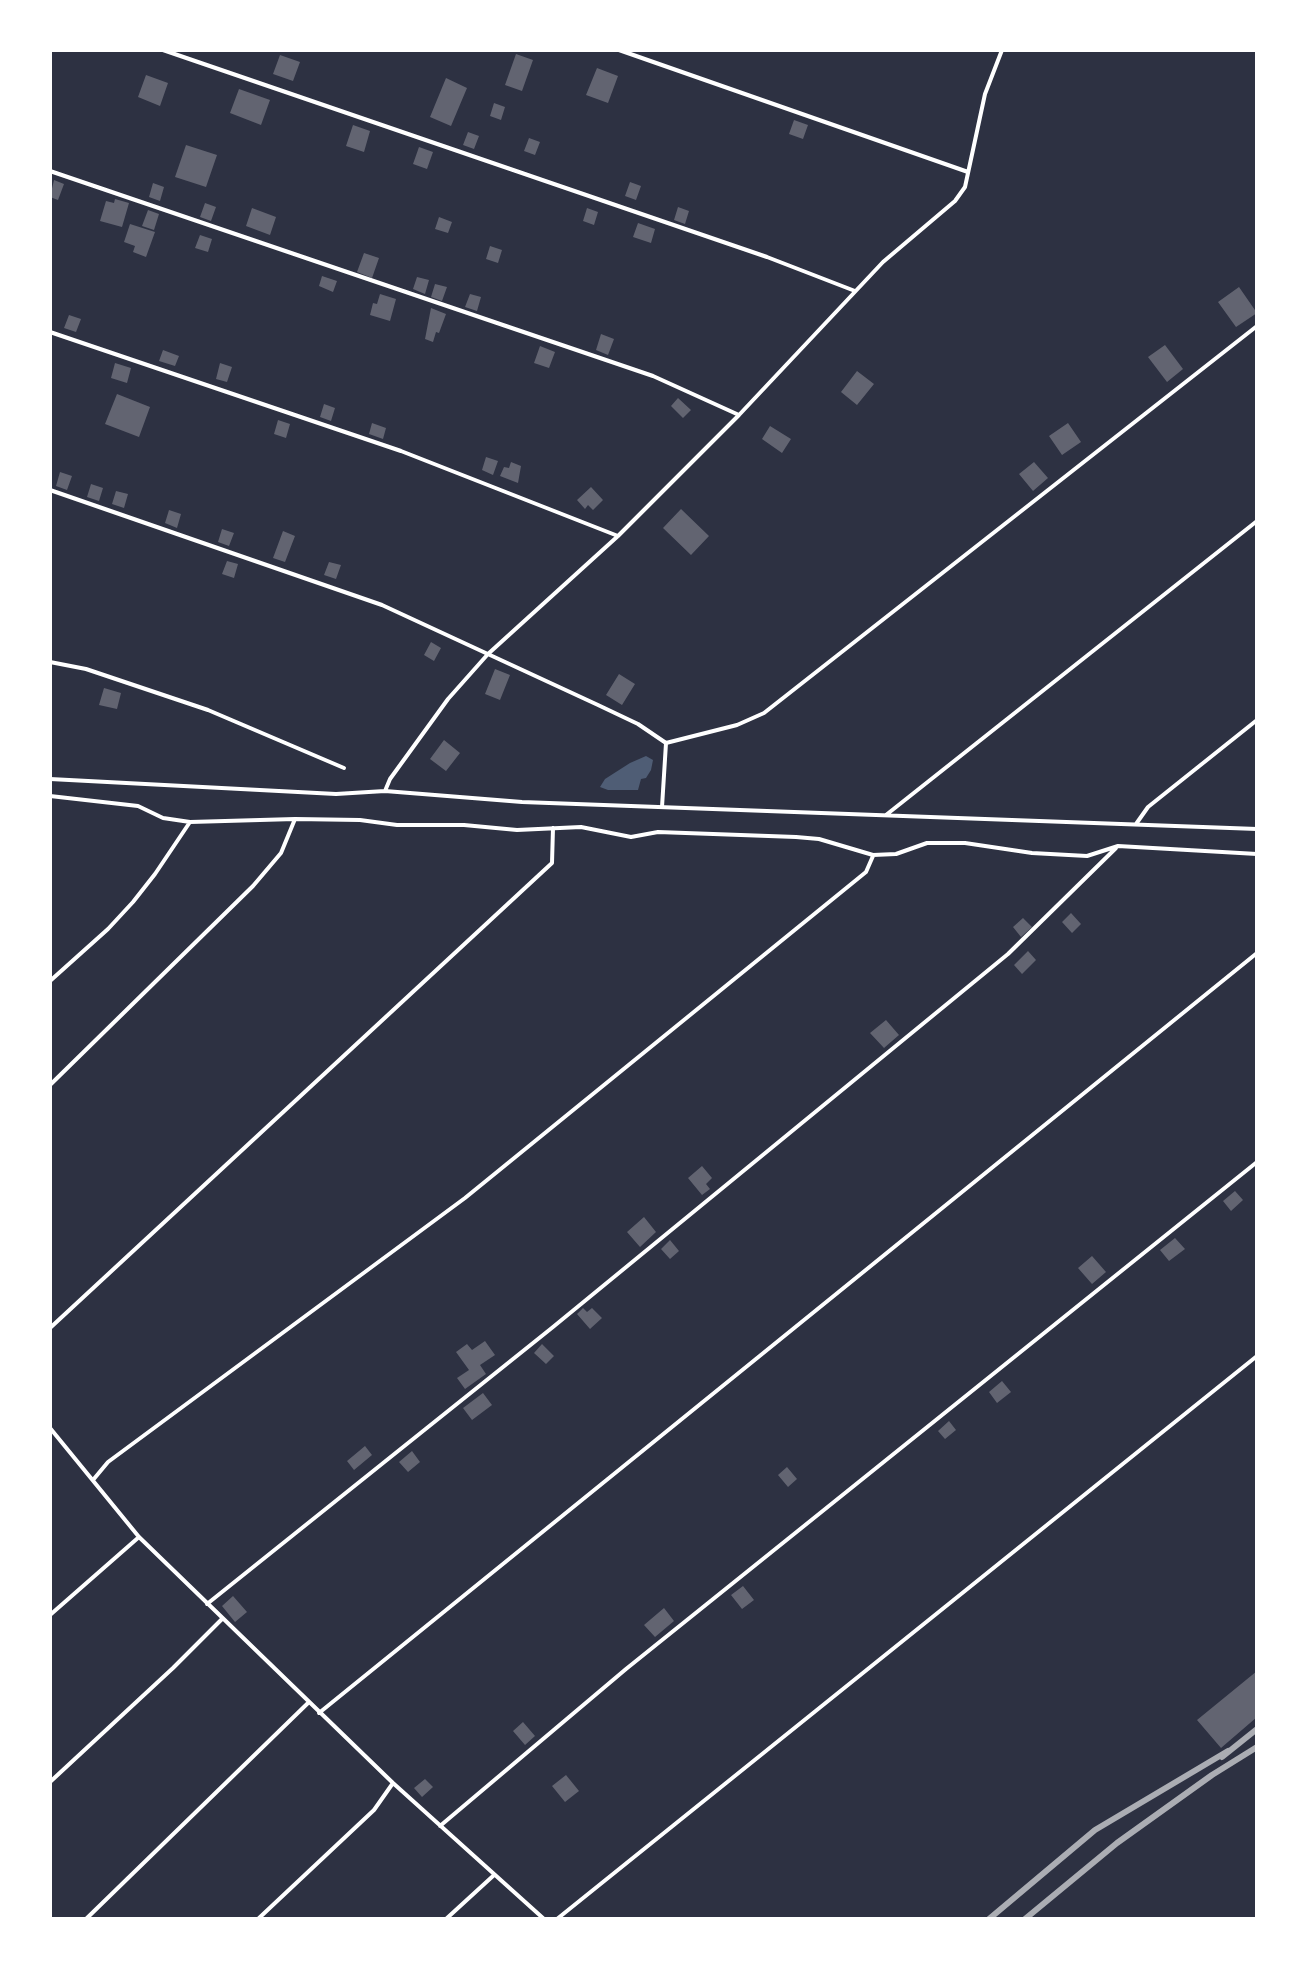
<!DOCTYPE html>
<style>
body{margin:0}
#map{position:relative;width:1307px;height:1969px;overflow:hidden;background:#2d3142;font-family:"Fira Sans Condensed",sans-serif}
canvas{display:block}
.frame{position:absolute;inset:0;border:52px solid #fff;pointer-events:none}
</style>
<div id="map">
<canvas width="1307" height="1969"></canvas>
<div class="frame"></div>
</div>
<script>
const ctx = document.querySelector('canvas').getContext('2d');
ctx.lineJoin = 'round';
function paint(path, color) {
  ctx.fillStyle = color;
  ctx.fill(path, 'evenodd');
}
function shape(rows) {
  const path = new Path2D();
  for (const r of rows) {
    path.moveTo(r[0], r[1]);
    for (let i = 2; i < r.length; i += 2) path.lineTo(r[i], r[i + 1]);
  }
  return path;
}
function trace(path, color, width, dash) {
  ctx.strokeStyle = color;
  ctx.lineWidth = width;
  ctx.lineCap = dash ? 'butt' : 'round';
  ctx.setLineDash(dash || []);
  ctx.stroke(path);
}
const water = shape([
 [646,756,653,760,651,770,646,778,641,779,638,790,608,790,600,787,605,779,630,763]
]);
const building = shape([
 [516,54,533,60,522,91,505,85],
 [280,55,300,62,293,81,273,74],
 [597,68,618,76,608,103,586,95],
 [146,75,168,83,160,106,138,97],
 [446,78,467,88,451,126,430,117],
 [239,89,270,100,261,125,230,113],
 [494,103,505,107,501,120,490,116],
 [794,120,808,125,803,139,789,134],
 [353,125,370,131,364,152,346,146],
 [468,132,479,136,474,149,463,145],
 [529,138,540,142,535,155,524,151],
 [186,145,217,155,206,187,175,177],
 [419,147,433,152,427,169,413,164],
 [54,180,64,184,58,200,50,197],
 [630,182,641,186,636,200,625,196],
 [153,183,164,187,160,201,149,197],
 [115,199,129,203,122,227,100,221,106,201,114,203],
 [205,203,216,207,211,221,200,217],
 [678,207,689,211,685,224,674,220],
 [252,208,276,217,270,235,246,226],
 [587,208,598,212,594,225,583,221],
 [148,210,159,214,154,230,142,226],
 [439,217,452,222,448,233,435,229],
 [638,223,655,229,651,243,633,237],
 [130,224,155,232,146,257,133,252,135,246,124,242],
 [200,235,212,239,208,252,195,248],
 [490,246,502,250,498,263,486,259],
 [364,253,379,258,372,278,357,272],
 [322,276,337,281,333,292,319,286],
 [417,277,429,280,425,294,413,289],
 [435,284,447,287,442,301,431,297],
 [1239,287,1257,313,1236,327,1218,302],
 [380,294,396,299,390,321,370,315,373,303,377,304],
 [470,294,481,297,477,311,465,307],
 [431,308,446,314,439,333,436,332,433,342,425,339],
 [69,315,81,319,76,332,64,328],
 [601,334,614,339,608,355,596,350],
 [1165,345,1183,369,1167,382,1148,357],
 [540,346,555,352,549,368,534,363],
 [163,350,179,356,175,366,159,361],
 [115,363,131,368,127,383,111,378],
 [220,363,232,367,227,382,216,379],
 [857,371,874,384,857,405,841,392],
 [117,394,150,407,139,437,105,424],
 [678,398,691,410,683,418,671,406],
 [324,404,335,408,331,421,320,417],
 [278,420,290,424,286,438,274,434],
 [372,423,386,428,383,439,369,434],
 [1068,423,1081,442,1062,455,1049,436],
 [770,426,791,439,782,453,762,439],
 [486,457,498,461,493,475,482,470],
 [511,462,521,466,518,483,500,476,504,467,509,468],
 [1034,462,1048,478,1033,491,1019,474],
 [60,472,72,476,67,490,56,486],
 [91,484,103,488,99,501,87,497],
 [591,487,603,500,593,510,588,505,585,509,577,500],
 [116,491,128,494,124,508,112,504],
 [681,509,709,536,691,555,663,528],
 [169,510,181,514,177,528,165,523],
 [222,529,234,533,229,546,218,542],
 [283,531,295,536,285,562,273,558],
 [227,561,238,564,234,578,222,574],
 [329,562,341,565,336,579,324,575],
 [431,642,441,648,434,661,424,655],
 [495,669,510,675,500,700,485,694],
 [619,674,635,684,622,705,606,695],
 [104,688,121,693,117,709,99,705],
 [444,740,460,753,446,771,430,759],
 [1071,913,1081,924,1072,933,1062,922],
 [1023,918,1032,927,1021,937,1013,927],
 [1028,951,1036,960,1022,974,1014,965],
 [886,1020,899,1035,884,1048,870,1033],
 [702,1166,712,1178,706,1184,710,1189,702,1195,688,1178],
 [1235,1191,1243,1200,1231,1211,1223,1201],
 [644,1217,656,1232,640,1247,627,1232],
 [1175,1238,1185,1249,1169,1261,1160,1250],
 [670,1240,679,1251,670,1259,661,1249],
 [1092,1256,1106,1272,1092,1284,1078,1268],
 [583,1308,587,1312,592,1308,602,1318,590,1329,577,1314],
 [485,1341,495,1355,480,1365,486,1374,465,1389,457,1378,469,1370,456,1352,467,1344,472,1350],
 [542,1344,554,1356,546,1364,534,1353],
 [1002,1381,1011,1392,997,1403,989,1392],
 [483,1393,492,1405,472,1420,463,1408],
 [949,1421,956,1430,945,1439,938,1431],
 [365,1446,372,1455,354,1470,347,1461],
 [412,1451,420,1462,408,1472,399,1462],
 [787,1467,797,1479,788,1487,778,1475],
 [743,1586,754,1600,742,1609,731,1595],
 [233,1596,247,1612,235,1622,222,1606],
 [664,1608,674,1621,655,1637,644,1625],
 [1257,1671,1257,1717,1221,1748,1197,1720],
 [523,1722,535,1736,525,1745,513,1731],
 [566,1775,579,1791,565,1802,552,1786],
 [425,1779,433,1787,422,1797,414,1788]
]);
const service = shape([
 [163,50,767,257,855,291],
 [619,50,968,172],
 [50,171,653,376,739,415],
 [50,332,401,451,618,536],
 [50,490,382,605,598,705,638,724,666,743],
 [50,662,86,669,208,710,344,768],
 [50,779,336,794,385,791,522,802,1257,829],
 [385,791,390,779,448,699,488,654,618,536,739,415,883,262,955,201,965,187,985,94,1002,50],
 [50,796,138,806,163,818,190,822,295,819,360,820,397,825,464,825,517,830,581,827,631,837,658,832,796,837,819,839,873,855,896,854,927,843,965,843,1032,853,1087,856,1118,846,1257,854],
 [662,807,666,743,737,725,764,713,1257,326],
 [886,815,1257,521],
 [1136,824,1148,807,1257,720],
 [50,981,108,929,133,902,155,874,190,822],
 [50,1085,253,886,281,853,295,819],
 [50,1328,552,863,553,828],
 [50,1428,139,1537,393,1783,544,1919],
 [93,1480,108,1462,465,1198,866,872,873,856],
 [207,1604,553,1327,1008,954,1116,848],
 [50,1615,139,1537],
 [319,1713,1257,953],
 [50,1782,173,1668,222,1619],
 [440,1826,626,1669,1257,1162],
 [86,1919,308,1703],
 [258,1919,374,1810,393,1783],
 [446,1919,493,1876],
 [557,1919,1257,1356]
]);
const rail = shape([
 [1222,1757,1257,1729],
 [989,1919,1095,1830,1228,1751],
 [1025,1919,1117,1843,1212,1775,1257,1747]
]);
paint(water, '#4f5d75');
paint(building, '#626471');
trace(service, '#fff', 4);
trace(rail, '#abadb3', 6);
</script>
